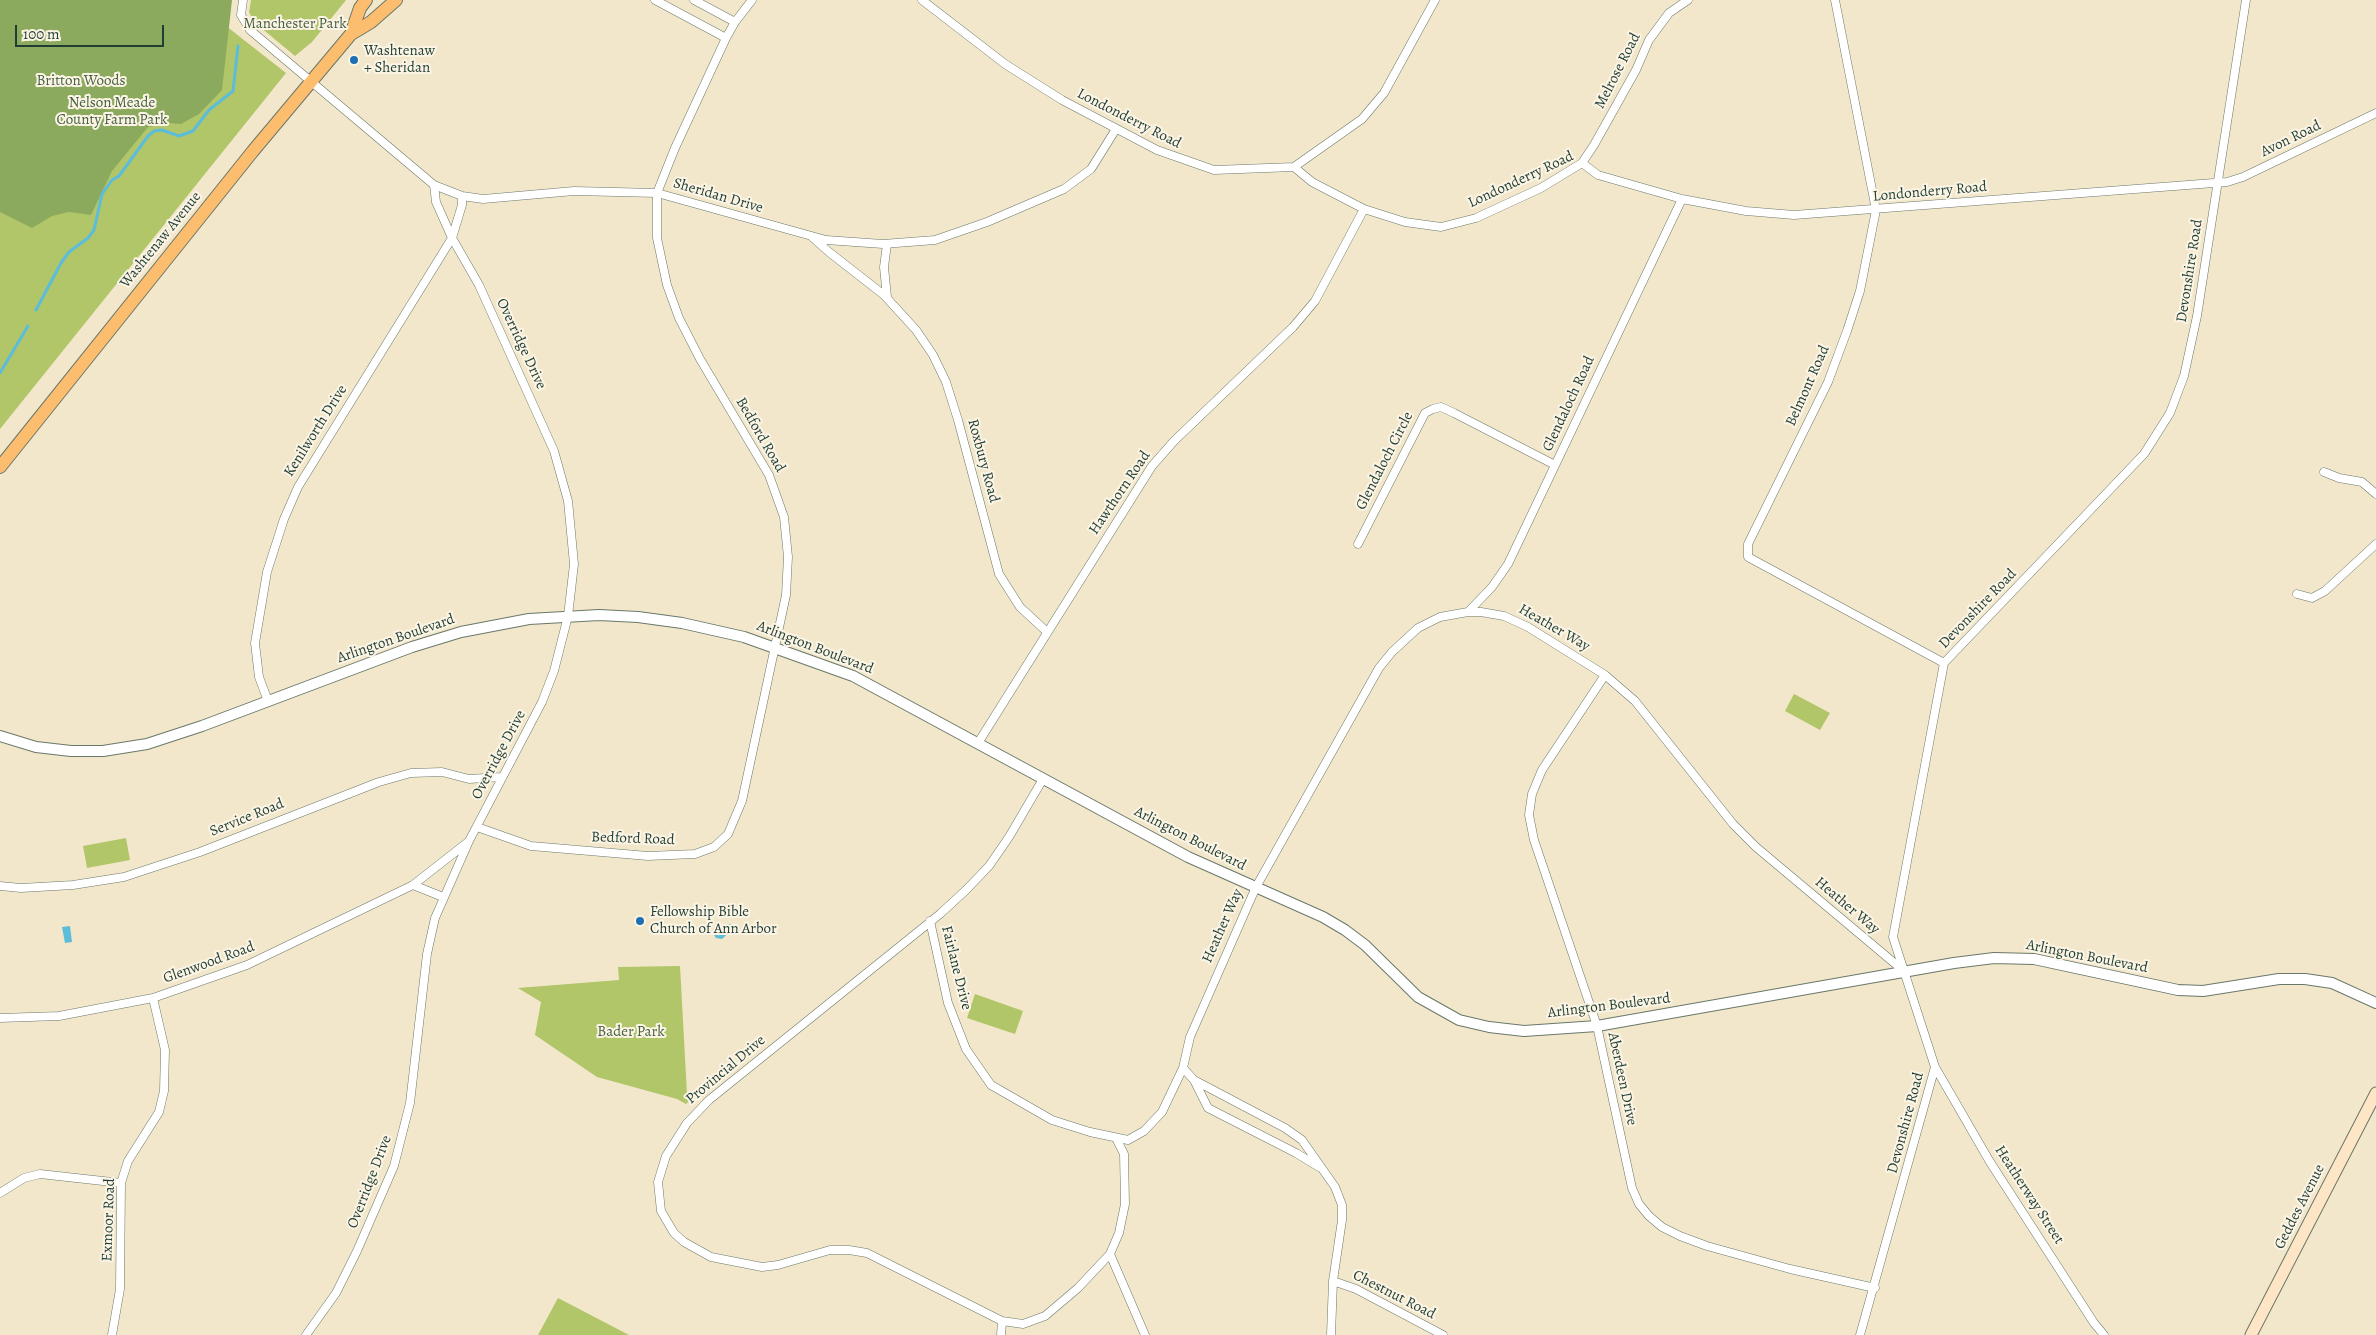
<!DOCTYPE html>
<style>
body{margin:0}
#map{position:relative;width:2376px;height:1335px;overflow:hidden;background:#f3e7cb;font-family:Alegreya,serif}
canvas{display:block}
.scale{position:absolute;left:15px;top:25px;width:149px;height:22px;box-sizing:border-box;border:2px solid #1f3d34;border-top:0;padding-left:6px;font-size:15px;line-height:18px;white-space:nowrap;color:#1f3d34;-webkit-text-stroke:4px #fcf5e5;paint-order:stroke}
</style>
<div id="map">
<canvas width="2376" height="1335"></canvas>
<div class="scale">100 m</div>
</div>
<script>
const ctx = document.querySelector('canvas').getContext('2d');
ctx.lineJoin = 'round';
function paint(path, color) {
  ctx.fillStyle = color;
  ctx.fill(path, 'evenodd');
}
function shape(rows) {
  const path = new Path2D();
  for (const r of rows) {
    path.moveTo(r[0], r[1]);
    for (let i = 2; i < r.length; i += 2) path.lineTo(r[i], r[i + 1]);
  }
  return path;
}
function trace(path, color, width, dash) {
  ctx.strokeStyle = color;
  ctx.lineWidth = width;
  ctx.lineCap = dash ? 'butt' : 'round';
  ctx.setLineDash(dash || []);
  ctx.stroke(path);
}
function drawText(font, color, halo, rows, align = 'center') {
  ctx.font = font + ' Alegreya,serif';
  ctx.lineWidth = 4;
  ctx.setLineDash([]);
  ctx.textBaseline = 'middle';
  ctx.strokeStyle = halo;
  ctx.fillStyle = color;
  for (const [text, x, y, turn = 0] of rows) {
    ctx.save();
    ctx.translate(x, y);
    ctx.rotate((+turn || 0) * Math.PI / 180);
    ctx.textAlign = isNaN(turn) ? turn : align;
    if (halo) ctx.strokeText(text, 0, 0);
    ctx.fillText(text, 0, 0);
    ctx.restore();
  }
}
const green = shape([
 [0,0,221,22,286,73,0,429],
 [251,0,346,0,312,42,295,56,254,22,249,12],
 [1794,694,1830,713,1820,730,1785,711],
 [126,838,130,860,87,868,83,846],
 [680,966,687,1094,693,1097,686,1104,677,1099,597,1077,535,1035,541,1002,518,988,619,980,618,967],
 [975,994,1023,1011,1015,1034,967,1018],
 [558,1298,629,1335,538,1335]
]);
const forest = shape([
 [0,0,232,0,222,90,199,114,181,124,169,123,148,127,112,171,91,215,69,212,52,216,32,228,0,212]
]);
const water = shape([
 [726,924,731,924,733,929,722,939,716,938,714,935,716,929],
 [70,926,72,942,65,943,62,927]
]);
const stream = shape([
 [36,310,61,263,69,252,88,238,94,230,102,194,112,180,119,176,148,136,154,131,162,130,179,136,193,131,209,110,233,91,238,46],
 [0,373,28,326]
]);
const minor = shape([
 [243,0,241,15,250,30,434,185,462,196,483,199,574,191,657,193,826,240,883,244,935,240,987,222,1064,189,1091,169,1116,129],
 [655,0,726,38],
 [694,0,735,22],
 [922,0,1005,64,1062,100,1157,150,1214,170,1294,167,1312,182,1364,209,1405,222,1441,227,1476,218,1541,188,1582,163,1594,145,1636,70,1649,40,1669,13,1688,0],
 [1835,0,1876,210,1860,291,1847,331,1828,382,1748,544,1748,557,1944,663],
 [1582,163,1598,175,1682,199,1746,211,1794,215,2227,182,2243,177,2376,113],
 [1294,167,1362,119,1384,93,1435,0],
 [812,237,829,252,884,295,916,330,933,355,946,382,958,420,999,574,1020,607,1047,632],
 [887,297,884,267,887,244],
 [2324,472,2339,478,2362,482,2376,494],
 [1358,544,1425,413,1433,409,1441,407,1454,413,1555,465],
 [2297,594,2312,598,2325,591,2376,544],
 [1468,612,1492,587,1508,564,1682,199],
 [1605,675,1542,770,1532,794,1529,815,1534,840,1597,1026,1632,1188,1639,1204,1649,1216,1662,1227,1680,1236,1707,1246,1790,1269,1875,1288],
 [268,701,259,677,255,643,267,572,284,519,298,487,452,238,462,205,462,196],
 [978,743,1152,466,1174,441,1293,327,1315,301,1364,209],
 [1043,779,1009,837,989,866,966,890,940,914,709,1100,687,1123,666,1156,658,1182,661,1211,674,1233,684,1242,711,1257,762,1267,778,1265,830,1250,849,1250,867,1253,1002,1321,1023,1324,1045,1316,1078,1288,1110,1254,1119,1233,1125,1204,1124,1154,1116,1138],
 [477,827,531,846,648,856,695,854,714,847,728,834,742,801,786,595,788,557,784,517,769,475,700,359,679,318,667,285,657,238,657,193,675,148,726,38,735,22,752,0],
 [413,885,443,897],
 [0,886,21,888,73,885,124,877,200,852,379,782,411,773,442,772,469,779,502,777],
 [930,921,948,1003,966,1049,991,1085,1052,1120,1090,1132,1128,1140,1144,1131,1162,1112,1183,1068,1190,1037,1256,887,1379,668,1392,652,1418,628,1440,617,1468,612,1481,612,1504,616,1528,627,1605,675,1635,701,1733,824,1756,847,1905,972],
 [0,1018,59,1016,153,998,247,965,413,885,468,842],
 [1935,1067,1990,1162,2094,1323,2104,1335],
 [1183,1068,1194,1080,1208,1108,1296,1153,1319,1167],
 [1194,1080,1285,1128,1302,1140,1335,1187,1342,1205,1342,1220,1333,1281,1331,1335],
 [0,1193,24,1178,40,1174,121,1183],
 [1110,1254,1145,1335],
 [1333,1281,1356,1289,1443,1335],
 [112,1335,120,1289,121,1183,128,1161,159,1112,164,1091,165,1050,153,998],
 [306,1335,336,1293,357,1251,394,1166,410,1103,427,954,435,918,469,841,542,702,554,671,568,616,574,564,568,501,554,451,479,285,452,238,436,202,434,185],
 [1001,1335,1002,1321],
 [1860,1335,1935,1067,1893,937,1944,663,2144,454,2170,413,2184,376,2197,316,2246,0]
]);
const tertiary = shape([
 [0,736,36,747,71,751,103,751,147,744,202,726,412,647,461,632,529,619,599,615,638,617,682,623,744,637,853,676,1188,857,1323,917,1345,930,1365,945,1418,997,1459,1020,1489,1027,1524,1031,1597,1026,1954,963,1994,958,2034,959,2178,990,2203,991,2279,979,2305,979,2332,983,2376,1003]
]);
const secondary = shape([
 [2251,1335,2376,1093]
]);
const primary = shape([
 [351,34,371,22,396,0],
 [0,467,253,151,351,34,360,8,366,0]
]);
const markers = [
 [354,60,5,"#1f6fb2"],
 [640,921,5,"#1f6fb2"]
];
const parkNames = [
 ["Manchester Park",295,24],
 ["Britton Woods",81,81],
 ["Nelson Meade",112,103],
 ["County Farm Park",112,120],
 ["Bader Park",631,1032]
];
const poiNames = [
 ["Washtenaw",364,51],
 ["+ Sheridan",364,68],
 ["Fellowship Bible",650,912],
 ["Church of Ann Arbor",650,929]
];
const streetNames = [
 ["Melrose Road",1618,71,-63],
 ["Londonderry Road",1129,119,27],
 ["Avon Road",2291,139,-26],
 ["Londonderry Road",1521,180,-25],
 ["Londonderry Road",1930,192,-5],
 ["Sheridan Drive",718,196,16],
 ["Washtenaw Avenue",161,240,-51],
 ["Devonshire Road",2190,271,-81],
 ["Overridge Drive",521,344,65],
 ["Belmont Road",1808,386,-66],
 ["Glendaloch Road",1569,404,-65],
 ["Kenilworth Drive",316,431,-58],
 ["Bedford Road",760,435,60],
 ["Roxbury Road",983,461,75],
 ["Glendaloch Circle",1385,461,-63],
 ["Hawthorn Road",1120,493,-56],
 ["Devonshire Road",1978,609,-46],
 ["Heather Way",1554,628,30],
 ["Arlington Boulevard",396,639,-19],
 ["Arlington Boulevard",815,648,21],
 ["Overridge Drive",499,755,-62],
 ["Service Road",247,818,-22],
 ["Bedford Road",633,839,2],
 ["Arlington Boulevard",1190,839,27],
 ["Heather Way",1847,906,40],
 ["Heather Way",1223,926,-66],
 ["Arlington Boulevard",2087,957,11],
 ["Glenwood Road",209,963,-20],
 ["Fairlane Drive",956,968,76],
 ["Arlington Boulevard",1609,1006,-7],
 ["Provincial Drive",726,1070,-40],
 ["Aberdeen Drive",1622,1079,78],
 ["Devonshire Road",1906,1123,-75],
 ["Overridge Drive",370,1182,-69],
 ["Heatherway Street",2029,1195,57],
 ["Geddes Avenue",2300,1207,-63],
 ["Exmoor Road",109,1220,-88],
 ["Chestnut Road",1394,1295,27]
];
paint(green, '#b1c569');
paint(forest, '#8caa5d');
paint(water, '#5cbdda');
trace(stream, '#5cbdda', 3);
trace(minor, '#697869', 9);
trace(tertiary, '#697869', 12);
trace(secondary, '#697869', 13);
trace(primary, '#697869', 14);
trace(minor, '#fff', 8);
trace(tertiary, '#fff', 10);
trace(secondary, '#fee5c5', 11);
trace(primary, '#fcbd6f', 12);
for (const [x, y, r, color] of markers) {
  const dot = new Path2D();
  dot.arc(x, y, r, 0, 2 * Math.PI);
  ctx.fillStyle = color;
  ctx.fill(dot);
  trace(dot, '#fcf5e5', 2);
}
drawText('15px', '#445f41', '#fcf5e5', parkNames);
drawText('15px', '#1f3d34', '#fcf5e5', poiNames, 'left');
drawText('15px', '#1f3d34', '#fcf5e5', streetNames);
</script>
